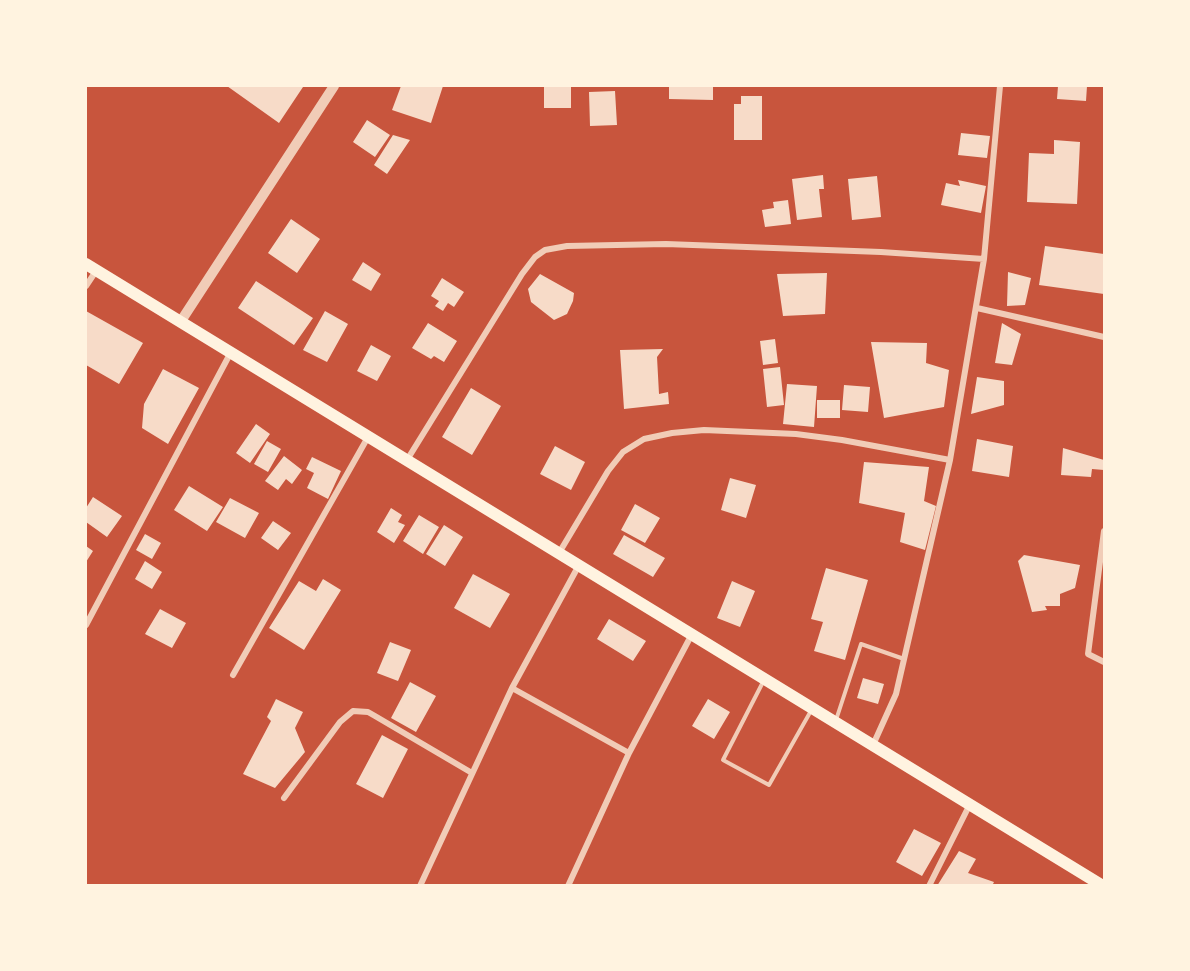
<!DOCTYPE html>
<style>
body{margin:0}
#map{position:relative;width:1190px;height:971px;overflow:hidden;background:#c8553d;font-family:"PT Sans",sans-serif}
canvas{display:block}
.frame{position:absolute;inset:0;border:87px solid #fff3e0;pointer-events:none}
</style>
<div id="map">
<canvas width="1190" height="971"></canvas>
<div class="frame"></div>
</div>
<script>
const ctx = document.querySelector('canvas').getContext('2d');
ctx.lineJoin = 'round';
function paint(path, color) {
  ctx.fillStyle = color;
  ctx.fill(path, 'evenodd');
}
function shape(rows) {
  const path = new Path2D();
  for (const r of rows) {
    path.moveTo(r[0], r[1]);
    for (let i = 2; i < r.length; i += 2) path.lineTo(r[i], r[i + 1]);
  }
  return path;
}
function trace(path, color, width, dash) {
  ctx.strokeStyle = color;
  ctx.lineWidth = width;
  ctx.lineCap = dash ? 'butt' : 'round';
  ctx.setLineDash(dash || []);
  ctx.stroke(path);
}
const building = shape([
 [227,86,300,86,303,87,279,123],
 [401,86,443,86,431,123,392,110],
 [544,86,571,86,571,108,544,108],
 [669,86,713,86,713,100,669,99],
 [1058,86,1087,86,1086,101,1057,99],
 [615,91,617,125,590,126,589,92],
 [741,96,762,96,762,140,734,140,734,104,741,104],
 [367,120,390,135,375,157,353,142],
 [961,133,990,136,987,158,958,155],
 [393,135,410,140,387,174,374,165],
 [1054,140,1080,142,1077,204,1027,202,1029,153,1054,154],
 [823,175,824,189,819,189,822,217,797,220,792,179],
 [877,176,881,217,852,220,848,179],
 [958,180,986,186,981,213,941,205,946,183,960,186],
 [788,200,791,224,765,227,762,210,774,208,773,202],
 [291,219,320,239,297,273,268,253],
 [1045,246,1104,254,1104,294,1039,285],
 [363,262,381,274,371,291,352,280],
 [1008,272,1031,278,1025,305,1007,306],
 [827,273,825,314,783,316,777,274],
 [540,274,574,293,573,301,567,314,554,320,531,302,528,289],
 [442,278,464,292,454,307,448,303,443,311,435,306,439,301,431,296],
 [256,281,313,318,294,345,238,308],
 [86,311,143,343,119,384,86,365],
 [325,311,348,324,327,362,303,350],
 [428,323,457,341,444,362,434,356,431,359,412,348],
 [1002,323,1021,334,1012,365,995,363],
 [775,339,778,363,763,365,760,341],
 [871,342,927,343,926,363,949,370,944,407,884,418],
 [371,345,391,356,377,381,357,371],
 [663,349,657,357,659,394,668,392,669,404,624,409,620,350],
 [780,367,784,405,767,407,763,369],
 [163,369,199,388,168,444,142,428,144,404],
 [977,377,1004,381,1004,405,971,414],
 [787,384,817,386,814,427,783,424],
 [844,385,870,387,868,412,842,410],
 [471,388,501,406,472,455,442,437],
 [817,400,840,400,840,418,817,418],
 [256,424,270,434,250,463,236,453],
 [977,439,1013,446,1009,477,972,471],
 [267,441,281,449,268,472,254,464],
 [555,446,585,462,571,490,540,474],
 [1063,448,1104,460,1104,470,1092,469,1091,477,1061,475],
 [284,456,302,470,292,484,286,479,278,490,265,481],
 [312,457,341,471,328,499,307,488,314,473,306,469],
 [864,462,929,467,924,501,936,506,925,550,900,542,905,513,859,503],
 [730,478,756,485,746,518,721,510],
 [189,486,223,507,207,531,174,510],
 [93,497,122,516,107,537,86,522,86,508],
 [230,498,259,513,245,538,216,522],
 [635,504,660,518,645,543,621,530],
 [391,508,402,515,398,522,405,525,394,543,377,532],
 [419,515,439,527,423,554,403,541],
 [273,521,291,533,278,550,261,538],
 [444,525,463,537,445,566,426,554],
 [145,534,161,543,152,559,136,550],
 [624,535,665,558,653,577,613,554],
 [86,546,93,551,86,562],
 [1024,555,1080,565,1075,588,1060,594,1060,606,1045,606,1047,610,1032,612,1018,561],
 [145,561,162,572,152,589,135,579],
 [826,568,868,580,845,660,814,651,823,622,811,619],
 [473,574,510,594,490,628,454,608],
 [323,579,341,590,304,650,269,628,299,581,316,591],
 [732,581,755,591,740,627,717,618],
 [160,609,186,623,172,648,145,634],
 [609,619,646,641,633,661,597,639],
 [390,642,411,650,398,681,377,673],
 [863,678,884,684,878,704,857,698],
 [410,682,436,696,416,732,391,718],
 [276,699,303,712,295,728,305,752,275,788,243,774,271,721,267,717],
 [708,699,730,712,714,739,692,726],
 [382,735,408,749,383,798,356,784],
 [914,829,941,843,922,876,896,862],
 [959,851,976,859,968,873,994,882,992,886,937,886]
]);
const service = shape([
 [764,680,723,760,769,785,812,709],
 [836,720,861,644,904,659]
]);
const minor = shape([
 [86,286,96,271],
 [977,308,1104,337],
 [407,460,522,274,535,257,545,250,567,246,666,244,881,252,984,259],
 [1104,531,1088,654,1104,662],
 [559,553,608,471,623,452,644,439,672,433,704,430,796,434,842,440,950,460],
 [86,625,231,352],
 [233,675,368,437],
 [512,688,629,753],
 [873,745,896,694,950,460,984,259,1000,86],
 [284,798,340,722,353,711,368,712,375,716,472,773],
 [420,886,512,688,579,565],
 [568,886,629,753,692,634],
 [929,886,970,804]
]);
const tertiary = shape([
 [181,321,334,86]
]);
const secondary = shape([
 [86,264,1103,886]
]);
paint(building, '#f7dbc8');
trace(service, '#f1ccb7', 4);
trace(minor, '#f1ccb7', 6);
trace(tertiary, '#f1ccb7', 10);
trace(secondary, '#fff3e0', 12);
</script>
